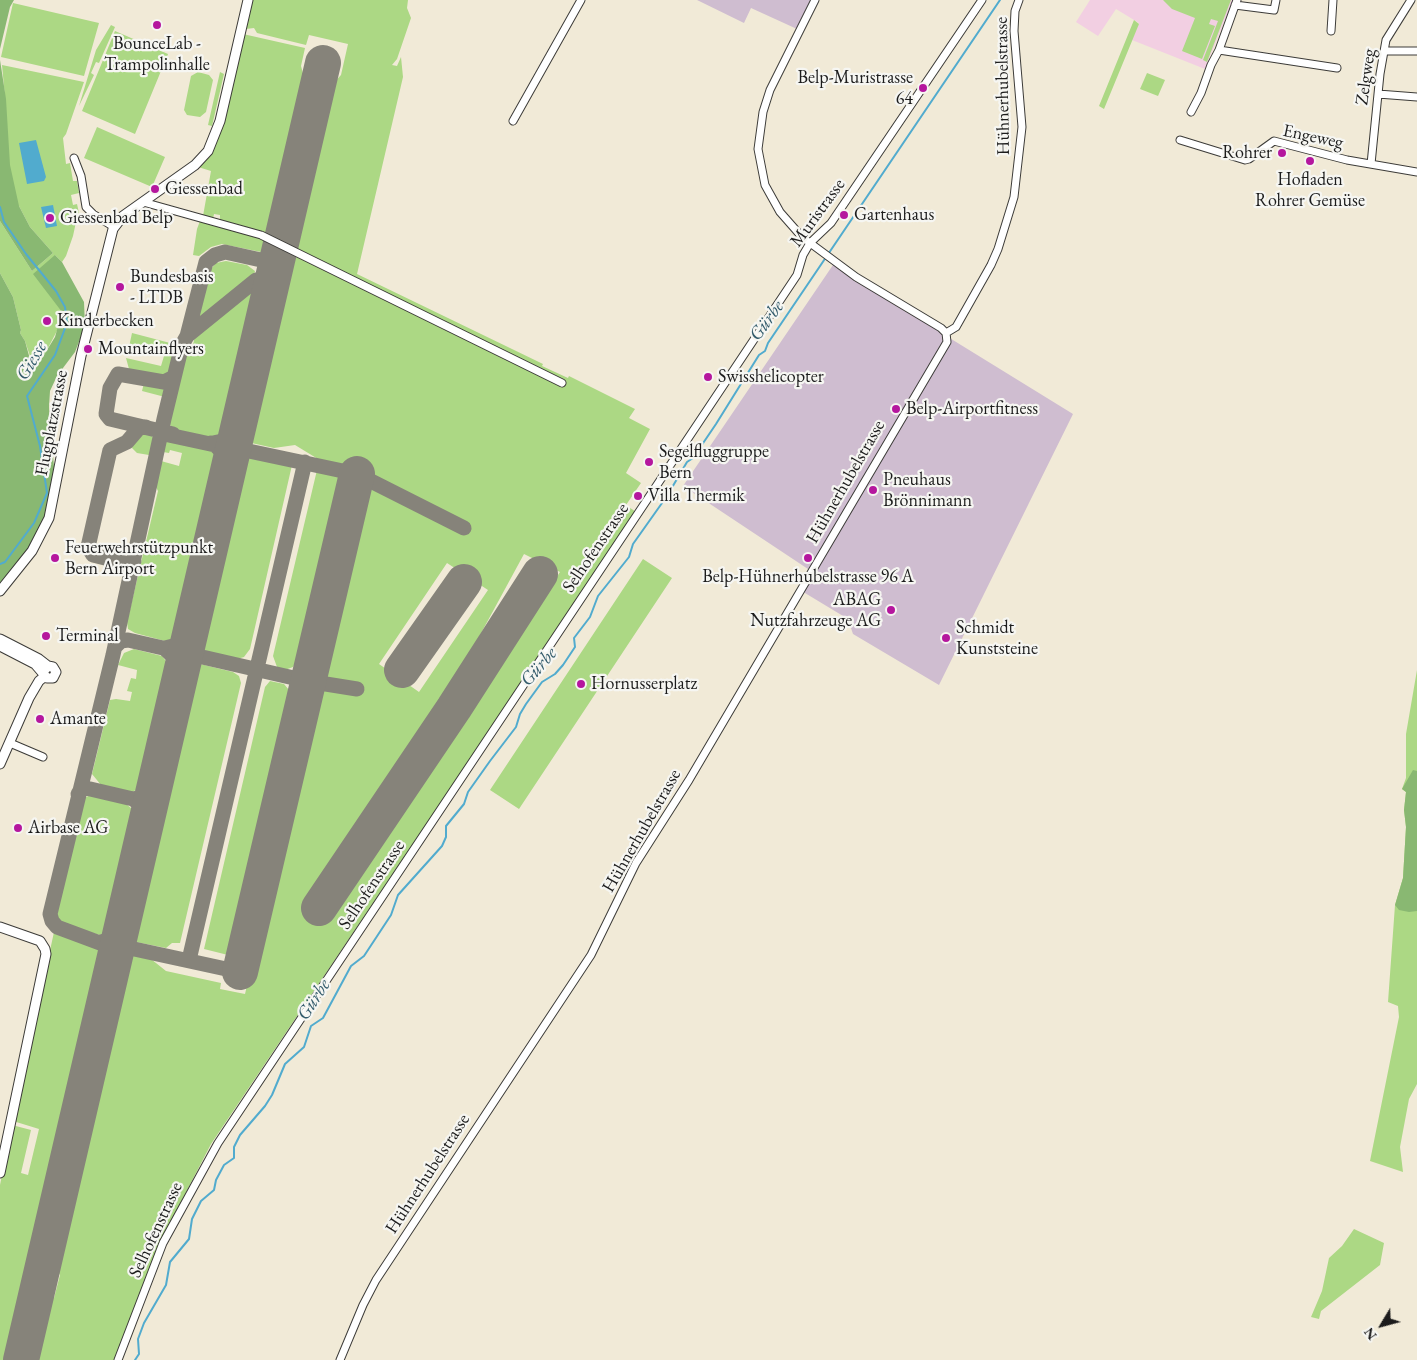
<!DOCTYPE html>
<meta charset="utf-8">
<style>
body{margin:0}
#map{position:relative;width:1417px;height:1360px;overflow:hidden;background:#f1ead7;font-family:"EB Garamond",serif}
canvas{display:block}
.north{position:absolute;left:1357px;top:1300px;width:50px;height:50px;-webkit-text-stroke:4px #f6f6f2;paint-order:stroke;rotate:233deg;font-size:14px;font-weight:700;line-height:20px;text-align:center;color:#1c1c1c}
.north::after{content:'';display:block;margin:auto;width:18px;height:22px;background:#1c1c1c;clip-path:polygon(50% 0,100% 100%,50% 72%,0 100%)}
</style>
<div id="map">
<canvas width="1417" height="1360"></canvas>
<div class="north">N</div>
</div>
<script>
const ctx = document.querySelector('canvas').getContext('2d');
ctx.lineJoin = 'round';
function paint(path, color) {
  ctx.fillStyle = color;
  ctx.fill(path, 'evenodd');
}
function shape(rows) {
  const path = new Path2D();
  for (const r of rows) {
    path.moveTo(r[0], r[1]);
    for (let i = 2; i < r.length; i += 2) path.lineTo(r[i], r[i + 1]);
  }
  return path;
}
function trace(path, color, width, dash) {
  ctx.strokeStyle = color;
  ctx.lineWidth = width;
  ctx.lineCap = dash ? 'butt' : 'round';
  ctx.setLineDash(dash || []);
  ctx.stroke(path);
}
function drawText(font, color, halo, rows, align = 'center') {
  ctx.font = font + ' "EB Garamond",serif';
  ctx.lineWidth = 4.5;
  ctx.setLineDash([]);
  ctx.textBaseline = 'middle';
  ctx.strokeStyle = halo;
  ctx.fillStyle = color;
  for (const [text, x, y, turn = 0] of rows) {
    ctx.save();
    ctx.translate(x, y);
    ctx.rotate((+turn || 0) * Math.PI / 180);
    ctx.textAlign = isNaN(turn) ? turn : align;
    if (halo) ctx.strokeText(text, 0, 0);
    ctx.fillText(text, 0, 0);
    ctx.restore();
  }
}
const built = shape([
 [1090,0,1233,0,1205,69,1132,40,1139,23,1116,9,1098,36,1076,22]
]);
const industrial = shape([
 [697,0,812,0,797,29,751,8,744,23],
 [835,262,938,326,948,337,1073,414,939,685,853,634,848,619,800,590,811,571,683,486]
]);
const green = shape([
 [251,0,408,0,407,8,411,18,397,59,392,65,397,66,401,57,403,77,357,274,543,364,542,366,568,378,569,376,635,409,629,418,650,429,626,473,641,483,626,505,636,512,211,1144,166,1231,138,1297,115,1360,33,1360,47,1296,54,1298,60,1275,55,1267,129,951,151,959,166,971,221,983,220,989,245,994,364,483,461,531,466,524,356,468,318,459,295,445,274,448,247,442,330,87,341,75,348,44,309,35,306,45,257,33,254,28,246,29,244,27],
 [524,554,560,572,326,924,306,910,442,705],
 [447,563,488,590,419,692,379,664],
 [1163,0,1231,0,1207,62,1203,60,1218,21,1211,19,1209,24,1215,26,1202,59,1182,51,1195,18,1172,9],
 [13,3,99,23,84,76,1,57],
 [1134,20,1139,24,1104,109,1099,106],
 [111,25,115,27,99,63,96,62,91,73,94,75,79,106,96,50],
 [115,31,168,54,135,134,82,111],
 [243,34,305,48,301,66,305,81,269,237,220,222,220,215,214,214,213,219,203,216,211,171,198,167,203,160],
 [2,65,84,82,66,134,63,138,66,164,70,163,73,181,77,181,79,193,71,195,73,205,77,204,79,213,74,214,76,222,73,236,66,256,62,262,55,255,62,312,59,327,38,367,34,368,25,341,20,333,21,330,13,297,0,273,0,221,32,271,53,253,30,227,19,206,0,215,0,68,6,108],
 [198,72,209,75,213,80,206,112,200,117,187,115,184,110,191,76],
 [220,72,224,74,212,126,208,125],
 [1147,73,1165,80,1158,96,1140,89],
 [97,127,165,157,152,187,84,158],
 [200,221,254,236,265,241,267,248,261,252,222,244,211,247,199,256,193,255,197,229],
 [226,261,247,265,255,271,254,275,198,320,210,270,216,263],
 [258,283,222,434,212,439,176,431,171,427,168,419,185,351,193,345,196,331],
 [132,333,174,344,177,348,170,377,160,379,136,373,129,369,126,358,161,366,164,356,129,347],
 [144,383,162,386,166,392,165,397,142,391],
 [145,433,151,434,156,443,149,455,137,453,132,448,135,440],
 [173,438,211,447,217,456,176,635,171,640,165,641,135,633,128,629,127,622,158,491,155,485,161,461,179,466,182,453,170,450,169,453,163,452,165,442],
 [245,453,292,465,250,649,244,657,237,659,199,649],
 [317,470,341,474,298,659,293,667,285,670,277,667,273,656],
 [643,559,672,578,519,809,490,790],
 [134,649,162,656,169,665,142,782,140,788,132,792,101,785,92,774,110,700,116,699,130,701,132,692,127,691,131,678,136,679,137,670,118,665,124,653],
 [196,663,233,672,239,676,241,683,180,943,172,943,166,948,131,941],
 [1417,670,1417,1084,1409,1099,1400,1147,1403,1172,1370,1161,1399,1017,1398,1006,1388,1002,1395,905,1403,878,1406,827,1404,810,1406,792,1402,789,1406,778,1406,734],
 [270,681,284,684,289,690,289,695,228,955,204,949,265,687],
 [90,795,126,804,131,808,134,816,110,923,105,932,100,935,62,925,56,920,53,914,79,801],
 [54,932,99,947,102,957,32,1252,20,1290,24,1291,8,1360,0,1360,0,1185,12,1125,31,1130,21,1173,28,1175,39,1129,13,1121],
 [1354,1229,1384,1243,1380,1265,1321,1311,1319,1319,1311,1317,1322,1291,1329,1258,1342,1246]
]);
const forest = shape([
 [0,0,14,0,10,7,0,49],
 [0,60,6,99,10,165,19,206,30,227,53,253,32,271,0,221],
 [55,255,62,262,84,302,85,326,75,352,57,376,50,391,49,407,54,467,49,509,33,542,0,584,0,273,13,297,21,330,20,333,25,341,31,363,32,367,36,368,55,337,62,312,33,274],
 [1413,770,1417,771,1417,911,1409,912,1399,910,1395,905,1403,878,1406,827,1404,810,1406,792,1402,789]
]);
const water = shape([
 [36,140,46,177,44,181,27,184,19,143],
 [53,205,57,226,46,228,41,207]
]);
const stream = shape([
 [0,207,4,222,26,254,56,291,65,307,67,323,55,355,27,396,40,446,47,493,34,523,5,562,0,564],
 [135,1360,139,1354,138,1339,144,1323,166,1285,170,1262,189,1239,192,1219,201,1201,214,1190,216,1180,224,1165,234,1158,234,1147,240,1135,265,1106,272,1095,285,1064,304,1047,311,1026,323,1018,351,966,364,956,391,915,398,895,442,846,446,837,446,826,464,804,468,792,490,761,516,727,520,714,526,704,542,682,555,674,563,665,575,647,574,638,590,617,598,596,629,557,633,544,667,496,687,462,693,458,716,424,759,355,765,351,768,343,1000,0]
]);
const taxiway = shape([
 [261,260,272,257,280,247],
 [187,336,256,280],
 [164,434,215,445,225,455,227,470],
 [173,434,110,419,106,414,110,388,118,374,164,382,174,377],
 [211,443,357,474,464,528],
 [213,443,227,440,238,425],
 [134,561,129,564,93,555,88,547,110,450,127,442,139,428,146,427],
 [115,647,121,641,128,640,307,681,357,689],
 [165,648,181,644,190,629],
 [165,649,177,660,179,676],
 [78,794,81,789,86,788,133,799,143,806,146,819],
 [133,799,145,797,154,784],
 [101,942,115,938,121,926],
 [102,942,240,972],
 [189,960,305,462],
 [111,971,113,955,108,946,57,927,52,921,50,914,113,655,164,419,182,345,187,336,206,262,215,255,225,252,261,260,270,268,272,278]
]);
const runway = shape([
 [402,670,464,582],
 [319,908,454,708,540,574],
 [240,972,357,474],
 [21,1360,323,63]
]);
const minor = shape([
 [1235,5,1274,10,1276,0],
 [1331,31,1333,0],
 [1219,50,1337,68],
 [1384,51,1417,51],
 [1378,94,1417,97],
 [1191,112,1201,93,1211,65,1219,50,1237,0],
 [513,121,581,0],
 [1180,140,1245,160,1249,159,1274,141,1347,160,1417,172],
 [74,158,81,176,86,207,93,214,114,227],
 [1371,164,1380,74,1386,40,1411,0],
 [143,202,261,235,562,383],
 [946,333,956,327,991,265,998,249,1014,197,1022,127,1014,31,1015,11,1019,0],
 [10,743,43,757],
 [118,1360,163,1243,218,1143,797,275,803,255,810,243,831,223,982,0],
 [340,1360,363,1305,376,1280,591,955,636,863,689,780,947,342,946,333,941,328,856,277,802,237,780,212,765,185,758,149,763,112,770,90,815,0]
]);
const tertiary = shape([
 [0,591,32,551,49,518,81,356,113,229,123,216,195,165,208,151,220,121,248,0],
 [0,639,39,659,48,666],
 [0,646,35,664,47,678,53,678,56,672,53,667,48,666,43,672],
 [0,764,29,698,39,681,45,676],
 [0,927,40,941,45,949,46,954,0,1173]
]);
const markers = [
 [157,25,5,"#b5179e"],
 [923,88,5,"#b5179e"],
 [1282,153,5,"#b5179e"],
 [1310,161,5,"#b5179e"],
 [155,189,5,"#b5179e"],
 [844,215,5,"#b5179e"],
 [50,218,5,"#b5179e"],
 [120,287,5,"#b5179e"],
 [47,321,5,"#b5179e"],
 [88,349,5,"#b5179e"],
 [708,377,5,"#b5179e"],
 [896,409,5,"#b5179e"],
 [649,462,5,"#b5179e"],
 [873,490,5,"#b5179e"],
 [638,496,5,"#b5179e"],
 [55,558,5,"#b5179e"],
 [808,558,5,"#b5179e"],
 [891,610,5,"#b5179e"],
 [46,636,5,"#b5179e"],
 [946,638,5,"#b5179e"],
 [581,684,5,"#b5179e"],
 [40,719,5,"#b5179e"],
 [18,828,5,"#b5179e"]
];
const poiNames = [
 ["BounceLab -",157,44,"center"],
 ["Trampolinhalle",157,65,"center"],
 ["Belp-Muristrasse",913,78,"right"],
 ["64",913,99,"right"],
 ["Rohrer",1272,153,"right"],
 ["Hofladen",1310,180,"center"],
 ["Rohrer Gemüse",1310,201,"center"],
 ["Giessenbad",165,189],
 ["Gartenhaus",854,215],
 ["Giessenbad Belp",60,218],
 ["Bundesbasis",130,277],
 ["- LTDB",130,298],
 ["Kinderbecken",57,321],
 ["Mountainflyers",98,349],
 ["Swisshelicopter",718,377],
 ["Belp-Airportfitness",906,409],
 ["Segelfluggruppe",659,452],
 ["Bern",659,473],
 ["Pneuhaus",883,480],
 ["Brönnimann",883,501],
 ["Villa Thermik",648,496],
 ["Feuerwehrstützpunkt",65,548],
 ["Bern Airport",65,569],
 ["Belp-Hühnerhubelstrasse 96 A",808,577,"center"],
 ["ABAG",881,600,"right"],
 ["Nutzfahrzeuge AG",881,621,"right"],
 ["Schmidt",956,628],
 ["Kunststeine",956,649],
 ["Terminal",56,636],
 ["Hornusserplatz",591,684],
 ["Amante",50,719],
 ["Airbase AG",28,828]
];
const streetNames = [
 ["Zelgweg",1366,77,-82],
 ["Hühnerhubelstrasse",1003,86,-91],
 ["Engeweg",1313,137,12],
 ["Muristrasse",818,213,-54],
 ["Flugplatzstrasse",52,423,-79],
 ["Hühnerhubelstrasse",846,482,-60],
 ["Selhofenstrasse",596,548,-56],
 ["Hühnerhubelstrasse",642,831,-60],
 ["Selhofenstrasse",372,885,-56],
 ["Hühnerhubelstrasse",428,1174,-57],
 ["Selhofenstrasse",156,1230,-65]
];
const waterNames = [
 ["Gürbe",767,321,-54],
 ["Giesse",32,361,-59],
 ["Gürbe",539,667,-49],
 ["Gürbe",314,1000,-57]
];
paint(built, '#f2cfe2');
paint(industrial, '#cfbdd0');
paint(green, '#acd884');
paint(forest, '#89b872');
paint(water, '#51abce');
trace(stream, '#51abce', 2);
trace(taxiway, '#86837a', 15);
trace(runway, '#86837a', 36);
trace(minor, '#3c3b38', 9);
trace(tertiary, '#3c3b38', 11);
trace(minor, '#fff', 7);
trace(tertiary, '#fff', 9);
for (const [x, y, r, color] of markers) {
  const dot = new Path2D();
  dot.arc(x, y, r, 0, 2 * Math.PI);
  ctx.fillStyle = color;
  ctx.fill(dot);
  trace(dot, '#f6f6f2', 2);
}
drawText('18px', '#1c1c1c', '#f6f6f2', poiNames, 'left');
drawText('18px', '#1c1c1c', '#f6f6f2', streetNames);
drawText('italic 19px', '#345c6c', '#f6f6f2', waterNames);
</script>
